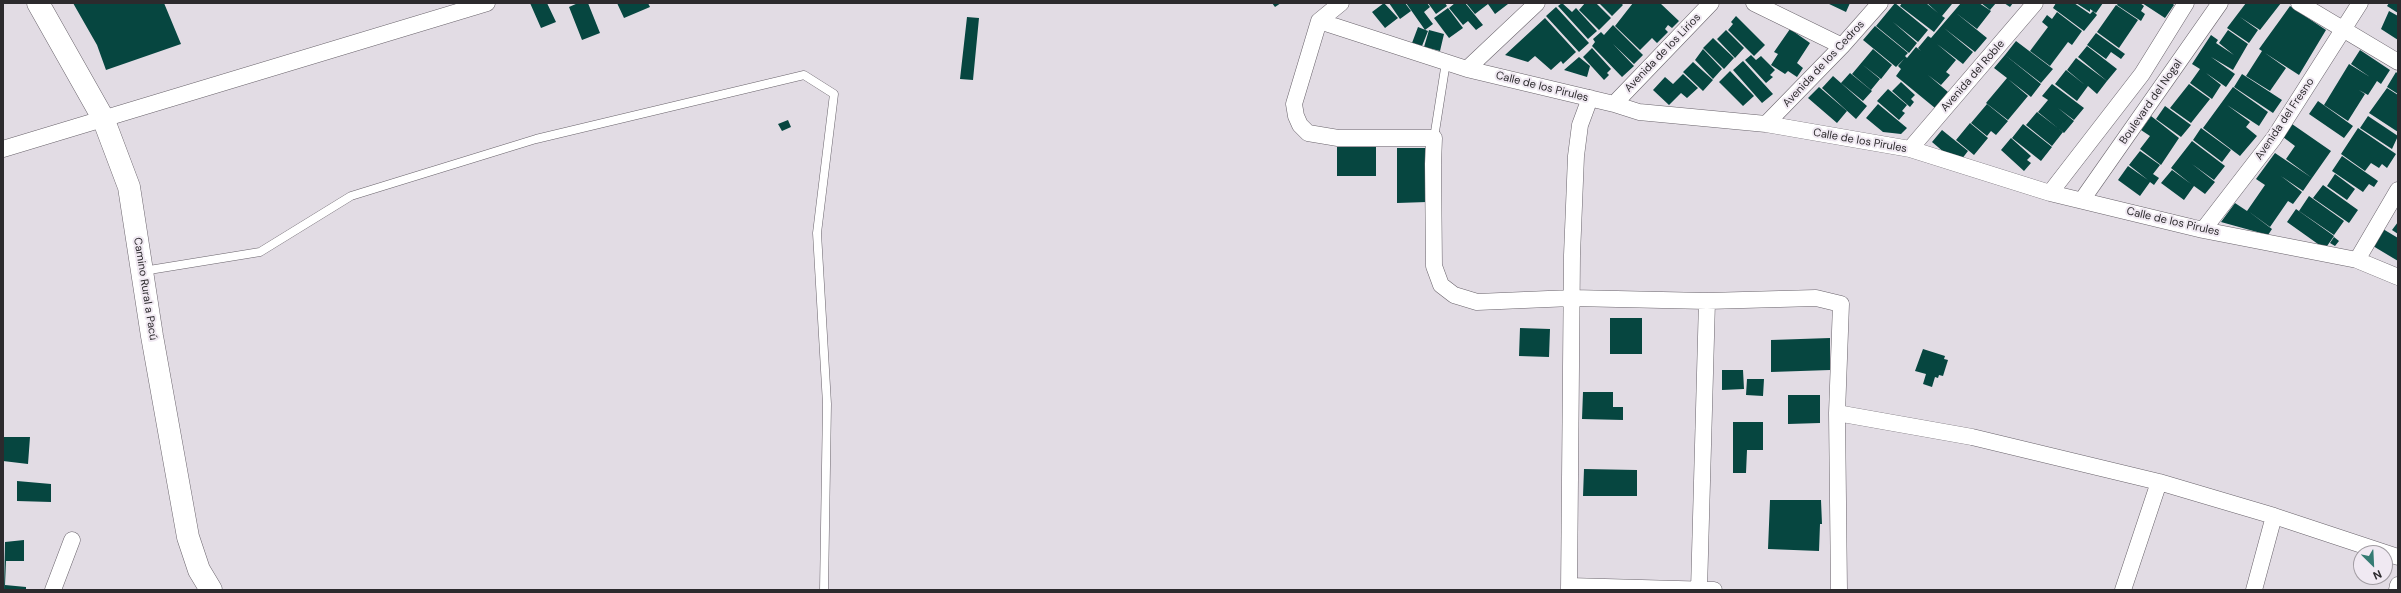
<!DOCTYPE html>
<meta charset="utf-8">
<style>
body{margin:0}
#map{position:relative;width:2401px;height:593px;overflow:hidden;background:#e2dce4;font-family:"DM Sans",sans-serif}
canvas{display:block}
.frame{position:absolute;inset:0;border:4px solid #2c2a2d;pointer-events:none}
.north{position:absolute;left:2353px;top:545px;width:40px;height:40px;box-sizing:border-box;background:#f0e9f2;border:1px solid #a29da3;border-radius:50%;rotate:156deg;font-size:11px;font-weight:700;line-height:16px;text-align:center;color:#2c2a2d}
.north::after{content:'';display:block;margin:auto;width:14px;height:18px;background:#357b73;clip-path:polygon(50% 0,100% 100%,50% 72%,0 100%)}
</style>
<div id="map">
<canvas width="2401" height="593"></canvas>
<div class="frame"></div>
<div class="north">N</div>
</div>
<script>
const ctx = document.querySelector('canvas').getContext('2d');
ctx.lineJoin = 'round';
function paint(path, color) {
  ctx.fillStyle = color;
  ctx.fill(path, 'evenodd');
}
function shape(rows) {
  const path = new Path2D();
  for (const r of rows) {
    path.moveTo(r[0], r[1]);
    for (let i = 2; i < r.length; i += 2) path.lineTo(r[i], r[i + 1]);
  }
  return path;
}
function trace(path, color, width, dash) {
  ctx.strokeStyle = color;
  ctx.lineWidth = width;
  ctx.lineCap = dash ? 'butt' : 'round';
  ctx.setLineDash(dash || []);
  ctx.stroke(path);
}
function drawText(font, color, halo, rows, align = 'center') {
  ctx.font = font + ' "DM Sans",sans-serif';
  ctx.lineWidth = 4;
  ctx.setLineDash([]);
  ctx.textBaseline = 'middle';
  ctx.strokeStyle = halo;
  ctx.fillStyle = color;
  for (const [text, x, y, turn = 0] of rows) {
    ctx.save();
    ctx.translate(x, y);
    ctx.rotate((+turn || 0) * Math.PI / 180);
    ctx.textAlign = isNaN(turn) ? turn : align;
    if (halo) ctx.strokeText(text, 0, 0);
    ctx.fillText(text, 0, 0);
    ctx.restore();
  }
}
const building = shape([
 [73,3,164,3,181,44,106,70,97,45],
 [530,3,547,3,556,22,541,28],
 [578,3,588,3,600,33,582,40,569,7],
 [617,3,648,3,650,7,624,18],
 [1272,3,1281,3,1275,7],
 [1384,3,1398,18,1385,28,1372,12],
 [1389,3,1405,3,1411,11,1400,19],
 [1406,3,1427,3,1430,7,1424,12,1433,24,1425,30],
 [1428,3,1445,3,1447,6,1436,14],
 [1455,3,1465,3,1483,25,1476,30,1468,21,1463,25,1449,8],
 [1466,3,1507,3,1508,4,1495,14,1488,4,1475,14],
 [1562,3,1572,12,1576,8,1597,31,1588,39,1558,6],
 [1585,3,1596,3,1611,18,1599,30,1579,10],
 [1599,3,1621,3,1623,5,1612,16],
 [1633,3,1660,3,1679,21,1672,28,1668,25,1665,29,1668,32,1657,43,1652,38,1640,50,1615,26],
 [1827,3,1850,3,1846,12],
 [1895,3,1928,30,1918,42,1893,22,1917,43,1909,53,1876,26],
 [1902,3,1926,3,1938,13,1927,3,1952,4,1942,16,1945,18,1934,32,1900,6],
 [1961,3,1979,3,1991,11,1977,29,1956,13,1987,38,1975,52,1944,28,1973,52,1963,64,1937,44,1956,60,1946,72,1950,75,1941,85,1928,75,1948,92,1935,108,1896,76,1901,69,1898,66,1904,59,1896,67,1863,40,1875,26,1908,53,1905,56,1907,58,1916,47,1921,51,1918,48,1928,36,1931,38],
 [1981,3,1996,3,1990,10],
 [2004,3,2013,3,2010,7],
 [2056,3,2074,3,2090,14,2093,11,2097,15,2084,31,2053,8],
 [2076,3,2103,3,2096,13,2090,9,2090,12],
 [2118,3,2140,3,2144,6,2141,11,2145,14,2141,21,2117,5],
 [2142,3,2172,3,2174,5,2165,18],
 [2246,3,2281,3,2260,30,2240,17,2258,30,2249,43,2227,28],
 [2389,3,2398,3,2398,13,2387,6],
 [2116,5,2138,20,2119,48,2097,32],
 [2290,6,2326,30,2299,75,2265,53,2286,68,2270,91,2246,76,2262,51,2259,49,2280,20,2291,27,2280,20],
 [1556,7,1589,43,1579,52,1546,16],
 [1448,8,1463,28,1449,38,1434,18],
 [2389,11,2398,16,2398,40,2381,29],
 [2057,12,2082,31,2072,45,2068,42,2050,66,2030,51,2048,27,2042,22,2047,15,2052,19],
 [1736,16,1765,45,1754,56,1728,30,1733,24,1731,22],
 [967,17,979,18,973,80,960,79],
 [1545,18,1576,52,1563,64,1561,61,1551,70,1535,56,1528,62,1505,55],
 [1613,25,1643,55,1634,64,1613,44,1634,66,1622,77,1592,46,1595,42,1593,39,1601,32,1604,35],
 [1418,27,1428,31,1422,46,1412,43],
 [1790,29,1810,43,1797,63,1803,68,1797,77,1788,71,1785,74,1771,65,1778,54,1774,52],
 [1429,30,1444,34,1440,51,1424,47],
 [1726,30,1744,48,1735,58,1717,39],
 [2228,30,2248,44,2233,70,2211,57,2235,74,2226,87,2206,73,2221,85,2212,99,2190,83,2200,69,2192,64,2211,35,2218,40,2216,43,2234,55,2219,43],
 [2096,33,2125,54,2121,59,2111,52,2106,59,2087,45],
 [1713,38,1734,58,1724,69,1703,48],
 [2016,41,2053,69,2041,83,2005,55],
 [2087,46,2117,69,2107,81,2078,57],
 [1592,48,1611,69,1607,73,1609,75,1604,80,1583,57],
 [1703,49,1722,69,1713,79,1695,60],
 [1873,49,1892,65,1881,79,1863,65,1880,79,1871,90,1852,74],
 [2360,50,2390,70,2381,84,2377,81,2368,95,2359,90,2365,94,2348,121,2324,105,2349,64,2370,77,2351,64],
 [1751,55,1756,60,1761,56,1775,70,1770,75,1773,77,1766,83,1745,60],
 [2005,55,2041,84,2031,97,2008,79,2028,96,2008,120,1986,103,2007,78,1994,68],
 [1579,57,1590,66,1587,77,1564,70],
 [2076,58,2107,81,2097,94,2088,86,2077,101,2055,84,2066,70,2085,85,2067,70],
 [1743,61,1773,94,1762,103,1733,70],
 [1693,62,1713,80,1703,91,1683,72],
 [1730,71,1754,96,1743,106,1719,82],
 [2396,72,2398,74,2398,94,2387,87],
 [1850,73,1872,91,1863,101,1841,83],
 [1683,74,1698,88,1687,98,1681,93,1669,105,1653,90,1665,77,1673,84],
 [2242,74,2282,100,2273,113,2234,87],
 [1833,76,1867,106,1856,119,1822,88],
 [1901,82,1915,95,1911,99,1914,102,1910,107,1892,91],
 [2052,84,2084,108,2074,120,2058,108,2074,121,2064,133,2038,112,2048,100,2042,96],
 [2189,84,2210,99,2191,123,2170,108],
 [1819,87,1847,111,1837,123,1808,98],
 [2233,87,2268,112,2259,126,2227,105,2250,122,2246,127,2257,136,2240,156,2203,128],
 [2387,88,2398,95,2398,132,2369,113],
 [1888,89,1907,105,1902,111,1905,113,1899,120,1877,101],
 [2318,101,2353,126,2344,138,2309,114],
 [1878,104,1907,128,1901,134,1883,132,1866,118],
 [1987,104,2008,121,1996,135,1991,131,1987,136,1971,123],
 [2165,106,2191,125,2181,137,2156,119],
 [2037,112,2063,132,2052,146,2026,125],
 [2151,116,2179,138,2161,165,2140,149,2150,136,2141,130],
 [2368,116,2398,136,2392,149,2360,128],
 [788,120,791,127,782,131,778,124],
 [1970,123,1988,138,1974,155,1956,140],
 [2023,124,2052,147,2041,161,2012,138],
 [2292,124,2331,151,2312,178,2286,159,2295,146,2283,137],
 [2201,128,2231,150,2222,162,2193,140],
 [2358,128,2396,154,2387,168,2382,164,2379,168,2371,163,2365,171,2341,154],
 [1942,130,1968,151,1958,164,1932,142],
 [2011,138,2031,156,2027,160,2031,163,2024,171,2001,150],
 [2192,141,2225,166,2214,180,2192,164,2215,182,2205,194,2194,186,2184,200,2161,183,2172,170,2191,184,2171,168],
 [1337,147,1376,147,1376,176,1337,176],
 [1397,148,1426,148,1427,202,1397,203],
 [2140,151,2160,165,2153,174,2159,178,2154,185,2150,182,2140,196,2118,180,2128,166,2148,180,2129,165],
 [2275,153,2312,178,2303,191,2281,176,2302,192,2293,204,2288,201,2270,227,2248,211,2272,229,2268,235,2221,222,2235,203,2247,211,2265,185,2256,179],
 [2342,156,2378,181,2374,187,2369,184,2363,192,2332,171],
 [2335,174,2355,189,2347,200,2327,186],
 [2323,185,2358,210,2349,223,2313,198],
 [2309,196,2344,221,2334,235,2299,211],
 [2296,209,2334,236,2325,249,2287,222],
 [2398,222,2398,234,2392,230],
 [2383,229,2398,238,2398,261,2373,246],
 [2334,237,2339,241,2335,246,2330,243],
 [1610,318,1642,318,1642,354,1610,354],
 [1520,328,1550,329,1549,357,1519,356],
 [1830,338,1830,370,1771,372,1771,340],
 [1923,349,1945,356,1944,359,1948,360,1943,376,1939,375,1938,378,1935,377,1932,387,1923,384,1926,374,1915,371],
 [1722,370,1743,370,1744,389,1722,390],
 [1747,379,1764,379,1763,396,1746,395],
 [1583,392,1613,392,1613,407,1623,407,1623,420,1582,419],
 [1788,395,1820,395,1820,423,1788,424],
 [1733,422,1763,422,1763,450,1747,450,1746,473,1733,473],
 [3,437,30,437,28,464,3,461],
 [1584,469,1637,470,1637,496,1583,496],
 [17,481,51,484,51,502,17,501],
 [1770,500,1821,500,1822,524,1820,524,1819,551,1768,549],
 [24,540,24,561,6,561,5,585,26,587,26,590,4,590,5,542]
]);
const lane = shape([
 [1434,138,1446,62],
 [143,271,260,252,351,196,536,139,804,75,834,94,817,233,827,404,824,590]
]);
const street = shape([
 [1341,3,1319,21,1294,104,1296,116,1300,125,1308,133,1338,138,1434,138,1433,164,1434,266,1441,285,1454,295,1477,302,1572,298,1707,301,1816,298,1841,304,1837,413,1839,590],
 [1754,3,1842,46],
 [2299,3,2398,62],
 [1319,21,1467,69,1614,104,1639,112,1766,124,1910,149,2050,193,2203,230,2357,260,2398,277],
 [1467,69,1537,3],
 [1614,104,1711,3],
 [1766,124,1842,46,1880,3],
 [3,149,487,3],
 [1910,149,2035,3],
 [2050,193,2142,74,2186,3],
 [2082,200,2220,3],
 [2203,230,2274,138,2360,3],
 [2357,260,2398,190],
 [1837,413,1972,437,2159,482,2274,516,2398,557],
 [1569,586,1714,590],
 [53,590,72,540],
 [1569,590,1572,255,1576,156,1580,125,1590,98],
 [1699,590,1707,301],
 [2123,590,2159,482],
 [2254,590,2274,516],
 [2397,590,2398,585]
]);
const secondary = shape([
 [38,3,103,118,129,187,152,336,188,537,199,570,211,590]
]);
const streetNames = [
 ["Avenida de los Lirios",1663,53,-46],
 ["Avenida de los Cedros",1824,64,-47],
 ["Avenida del Roble",1973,76,-49],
 ["Calle de los Pirules",1542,87,14],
 ["Boulevard del Nogal",2151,102,-55],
 ["Avenida del Fresno",2285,119,-56],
 ["Calle de los Pirules",1860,141,10],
 ["Calle de los Pirules",2173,222,13],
 ["Camino Rural a Pacú",145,289,81]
];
paint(building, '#064640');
trace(lane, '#69636b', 9);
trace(street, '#69636b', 17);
trace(secondary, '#69636b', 23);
trace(lane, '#fff', 8);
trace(street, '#fff', 16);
trace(secondary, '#fff', 22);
drawText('11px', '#2c2a2d', '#f0e9f2', streetNames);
</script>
